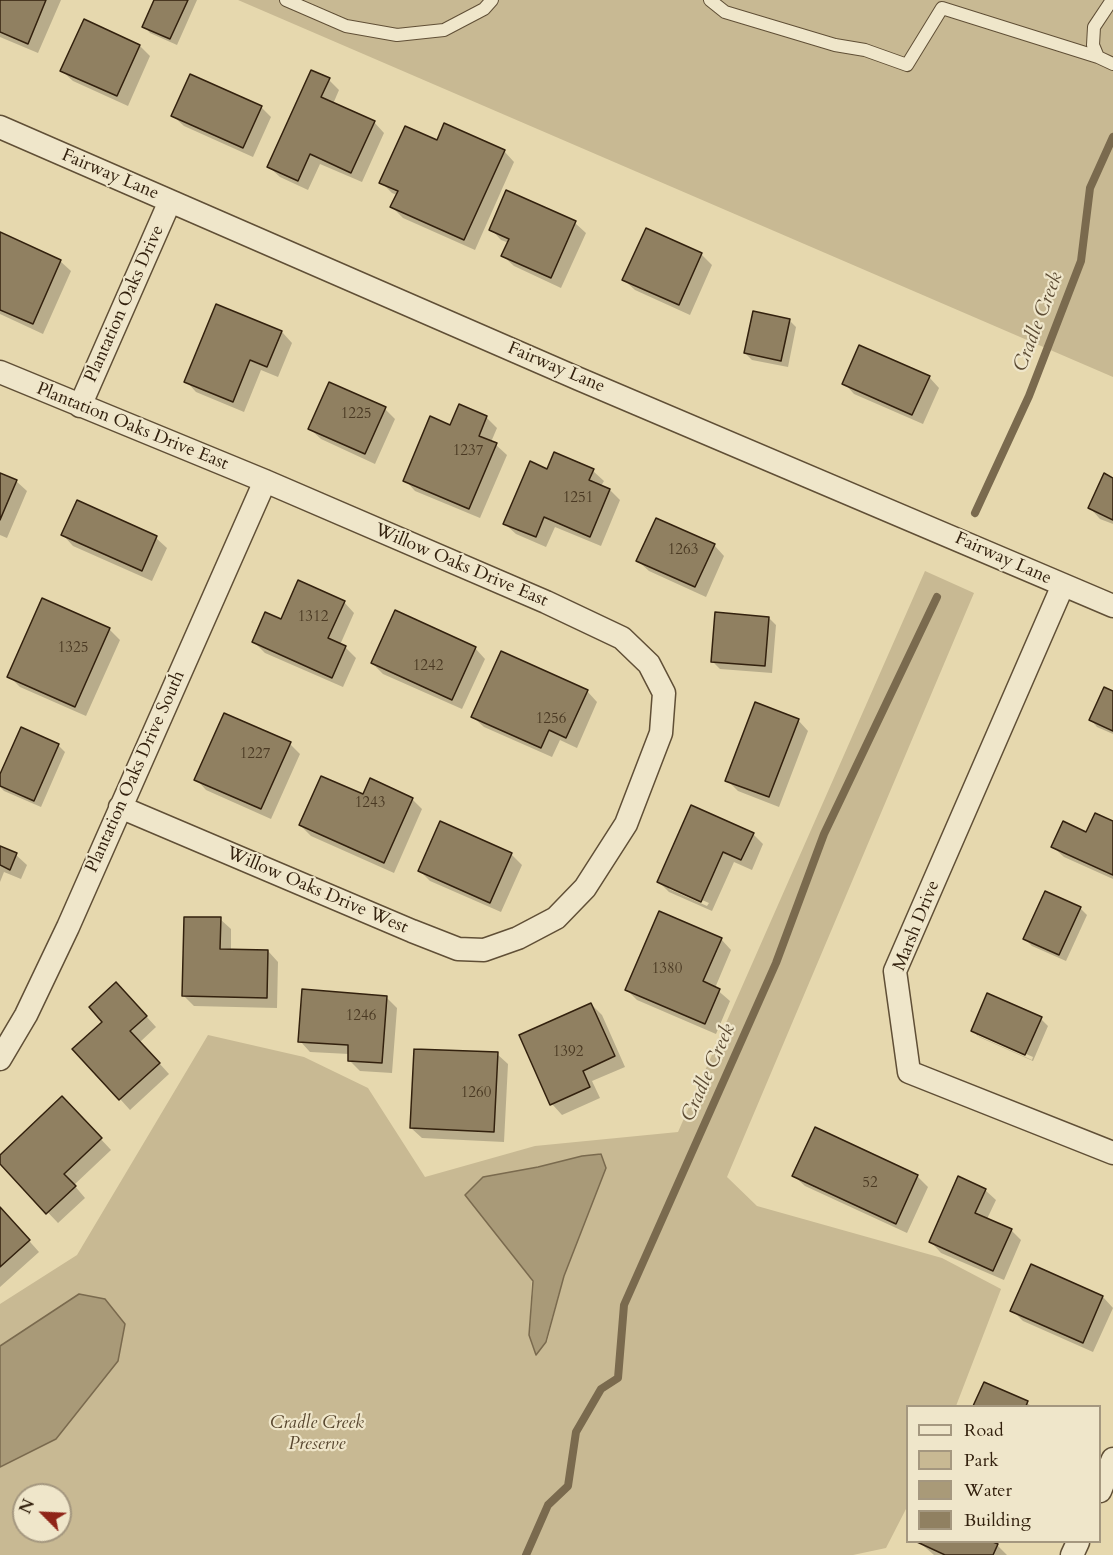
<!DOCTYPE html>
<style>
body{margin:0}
#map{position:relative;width:1113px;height:1555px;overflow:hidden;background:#e6d8ae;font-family:Cardo,serif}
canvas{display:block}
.legend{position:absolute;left:906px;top:1405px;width:195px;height:138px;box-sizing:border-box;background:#efe6ca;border:2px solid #a4977f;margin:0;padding:8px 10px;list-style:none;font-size:18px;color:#33210e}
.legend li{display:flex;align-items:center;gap:12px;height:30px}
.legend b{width:30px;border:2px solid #a4977f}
.north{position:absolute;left:12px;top:1483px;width:60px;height:60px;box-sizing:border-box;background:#efe6ca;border:2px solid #a4977f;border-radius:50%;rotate:294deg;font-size:16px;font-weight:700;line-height:24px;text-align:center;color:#33210e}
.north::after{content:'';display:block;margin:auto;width:21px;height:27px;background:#8f2418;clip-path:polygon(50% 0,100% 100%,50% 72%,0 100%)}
</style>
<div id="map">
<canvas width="1113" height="1555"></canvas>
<ul class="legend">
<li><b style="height:8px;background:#efe6ca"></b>Road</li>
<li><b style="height:16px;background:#c8b993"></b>Park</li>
<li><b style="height:16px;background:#a99a78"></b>Water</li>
<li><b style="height:16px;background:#908061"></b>Building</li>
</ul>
<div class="north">N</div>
</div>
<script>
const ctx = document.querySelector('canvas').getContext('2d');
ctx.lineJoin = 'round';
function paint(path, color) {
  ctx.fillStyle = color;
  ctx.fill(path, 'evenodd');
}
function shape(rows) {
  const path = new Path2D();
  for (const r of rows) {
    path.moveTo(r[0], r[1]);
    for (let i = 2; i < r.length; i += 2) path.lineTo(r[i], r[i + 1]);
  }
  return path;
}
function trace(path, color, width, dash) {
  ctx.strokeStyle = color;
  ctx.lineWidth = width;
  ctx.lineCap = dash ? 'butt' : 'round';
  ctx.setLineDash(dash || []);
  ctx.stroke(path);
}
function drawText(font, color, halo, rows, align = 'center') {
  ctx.font = font + ' Cardo,serif';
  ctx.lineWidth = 4.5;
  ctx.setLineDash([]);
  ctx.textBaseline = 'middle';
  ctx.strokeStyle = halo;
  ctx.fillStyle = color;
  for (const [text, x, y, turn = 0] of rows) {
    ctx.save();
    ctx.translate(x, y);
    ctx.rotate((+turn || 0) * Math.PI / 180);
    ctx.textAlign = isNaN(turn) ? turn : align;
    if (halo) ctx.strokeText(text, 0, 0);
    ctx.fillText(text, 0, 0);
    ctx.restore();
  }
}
const green = shape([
 [238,0,1113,0,1113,377],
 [925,571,974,593,727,1177,757,1206,942,1258,1001,1289,956,1406,908,1406,907,1507,886,1548,853,1555,0,1555,0,1467,56,1439,79,1294,0,1346,0,1304,77,1255,208,1035,304,1057,368,1088,425,1177,535,1146,678,1132],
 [582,1156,564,1276,547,1342,536,1354,529,1335,538,1167],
 [24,1495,60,1495,60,1531,24,1531]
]);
const water = shape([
 [601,1154,606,1168,564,1276,546,1342,536,1355,529,1335,533,1281,465,1195,483,1177,538,1167,582,1156,601,1154],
 [79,1294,105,1299,125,1324,118,1361,56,1439,0,1467,0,1346,79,1294]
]);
const shadow = shape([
 [0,0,61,0,38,53,0,37],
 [155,0,197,0,177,45,150,33,144,26],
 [140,46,150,56,128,106,73,81,62,71],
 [329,80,339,90,333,104,374,122,384,133,362,182,320,164,308,190,280,177,269,167],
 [261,107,271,117,253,157,184,126,173,116],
 [438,142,504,151,514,162,475,250,403,218,392,207,397,195,392,193,381,182],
 [575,223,586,233,561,288,514,266,503,256,509,243,501,240,491,229],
 [646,230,702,255,712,265,690,315,635,290,624,280],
 [0,234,60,261,71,271,43,334,0,314],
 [217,306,282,332,292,343,278,377,261,370,244,412,196,392,186,381],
 [789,320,796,327,788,367,752,360,745,353],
 [929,377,939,388,923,424,854,394,844,383],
 [385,409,395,419,375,464,321,439,310,429],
 [486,417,497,428,491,442,496,445,507,455,480,518,415,491,405,480,451,427],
 [548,470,593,471,604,481,601,486,610,490,620,500,601,546,555,527,546,547,516,534,505,524],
 [0,474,16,481,27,491,7,538,0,535],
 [1113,479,1113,524,1100,519,1090,508],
 [77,502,156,538,167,548,152,581,73,546,63,535],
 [714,545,724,556,706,597,649,571,638,561],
 [344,602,354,613,340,645,345,647,356,658,343,687,265,653,254,642,282,621],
 [769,618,776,625,772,673,720,669,713,662],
 [109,629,120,640,86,716,20,687,9,676],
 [475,648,485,659,462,709,383,674,372,663],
 [587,691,597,702,577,748,560,740,552,757,484,727,473,717],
 [1113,692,1113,734,1097,727,1091,720],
 [798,720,808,731,779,807,738,791,727,780],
 [290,744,300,754,271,819,206,790,196,779],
 [58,745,65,752,41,807,4,791,0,787,0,777],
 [363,796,412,799,422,809,394,873,311,836,300,825],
 [1113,822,1113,879,1064,857,1053,847],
 [753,834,763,844,752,870,734,862,712,911,669,892,659,882],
 [669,886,709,903,707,906,669,889],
 [0,847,16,855,27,865,21,879,4,872,0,882],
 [511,854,522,865,501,912,430,881,419,870],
 [1080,908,1087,915,1066,961,1032,946,1025,939],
 [220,919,231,929,231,950,268,951,278,962,277,1008,194,1006,184,996],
 [721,939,731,950,715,988,730,1001,716,1034,637,1000,627,990],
 [126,994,156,1027,140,1042,169,1074,130,1110,75,1049,104,1022],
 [988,995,1041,1019,1048,1026,1033,1061,979,1037,972,1030],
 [978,1033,1033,1057,1032,1060,978,1036],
 [386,997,397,1008,392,1073,360,1071,349,1060,349,1054,310,1052,300,1041],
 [591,1004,602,1015,625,1067,592,1081,600,1098,562,1115,552,1104,521,1036],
 [497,1054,508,1064,504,1142,422,1138,411,1128],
 [73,1109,111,1150,74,1185,85,1198,58,1223,0,1162,0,1157],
 [816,1129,918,1177,928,1187,907,1233,805,1186,794,1176],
 [985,1190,996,1200,987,1219,1011,1230,1021,1240,1004,1280,941,1253,931,1242],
 [0,1208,39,1252,0,1287],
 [1032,1266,1103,1297,1113,1308,1093,1352,1023,1321,1012,1310],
 [985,1384,1027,1403,1031,1406,975,1406],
 [919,1542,990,1542,997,1545,1007,1555,934,1555]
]);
const stream = shape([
 [975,513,1029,396,1081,261,1090,188,1113,137],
 [526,1555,548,1505,568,1486,576,1432,601,1389,618,1378,624,1305,776,963,824,834,937,597]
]);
const building = shape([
 [0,0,46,0,28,44,0,32,0,0],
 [154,0,188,0,170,39,142,27,154,0],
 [84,19,140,45,117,96,60,71,84,19],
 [311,70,330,78,321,97,375,121,351,173,310,154,298,181,267,167,311,70],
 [190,74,262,106,243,148,171,116,190,74],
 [444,123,505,150,464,240,390,207,398,191,379,183,405,126,437,140,444,123],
 [506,190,576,221,551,278,501,256,509,239,489,230,506,190],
 [646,228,702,253,679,305,622,280,646,228],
 [0,232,61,260,33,324,0,310,0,232],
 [216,304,282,331,267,367,250,360,233,402,184,382,216,304],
 [753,311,790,319,781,361,744,353,753,311],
 [859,345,930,376,912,415,842,384,859,345],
 [329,382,386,407,365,454,308,429,329,382],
 [459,404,487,416,479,436,497,443,469,509,403,481,430,416,450,425,459,404],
 [554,452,594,469,589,480,610,489,590,537,544,517,536,537,503,524,530,461,547,469,554,452],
 [0,473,17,480,0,520,0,473],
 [1104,473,1113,478,1113,520,1088,508,1104,473],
 [77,500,157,536,142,571,61,535,77,500],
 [656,518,715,544,695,587,636,561,656,518],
 [298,580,345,601,328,638,346,646,332,678,252,642,265,612,281,619,298,580],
 [42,598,110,628,75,707,7,677,42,598],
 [395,610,476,647,452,700,371,663,395,610],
 [715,612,769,617,765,666,711,662,715,612],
 [501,651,588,690,566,738,549,730,541,748,471,717,501,651],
 [1104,687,1113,691,1113,731,1089,720,1104,687],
 [755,702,799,719,769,797,725,781,755,702],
 [224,713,291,742,261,809,194,780,224,713],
 [21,727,59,744,34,801,0,786,0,774,21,727],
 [321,776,363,794,370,778,413,798,384,863,299,825,321,776],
 [691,805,754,833,741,860,723,852,701,902,657,882,691,805],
 [1095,813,1113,821,1113,875,1051,847,1063,821,1086,832,1095,813],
 [440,821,512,853,490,903,418,871,440,821],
 [0,846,17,853,10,870,0,865,0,846],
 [1045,891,1081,907,1059,955,1023,939,1045,891],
 [659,911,722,938,703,981,720,989,705,1024,625,990,659,911],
 [184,917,221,917,220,949,268,950,267,998,182,996,184,917],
 [116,982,147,1016,130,1031,160,1063,119,1100,72,1049,102,1022,89,1007,116,982],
 [302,989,387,996,382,1063,348,1061,348,1045,298,1042,302,989],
 [987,993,1042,1017,1025,1055,971,1031,987,993],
 [591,1003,615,1056,583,1071,590,1087,550,1105,519,1035,591,1003],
 [414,1049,498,1052,494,1132,410,1128,414,1049],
 [62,1096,102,1138,64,1174,76,1186,46,1214,0,1164,0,1155,62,1096],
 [815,1127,918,1175,896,1224,792,1176,815,1127],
 [958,1176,986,1189,975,1213,1012,1229,993,1271,929,1242,958,1176],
 [0,1207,30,1240,0,1267,0,1207],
 [1031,1264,1103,1296,1083,1343,1010,1311,1031,1264],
 [984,1382,1028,1401,1026,1406,973,1406,984,1382],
 [917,1542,993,1542,998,1544,993,1555,945,1555,917,1542]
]);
const lane = shape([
 [286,0,346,26,397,35,444,30,484,9,492,0],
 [710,0,725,12,835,45,865,50,907,65,942,8,1098,57,1113,64],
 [1098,57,1093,45,1094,27,1112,0]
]);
const street = shape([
 [0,127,579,379,1113,606],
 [0,372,265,481,546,602,622,638,649,664,664,693,661,733,626,824,585,888,556,918,518,938,484,950,458,949,412,931,120,807],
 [80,406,170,201],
 [1063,585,895,971,909,1072,1113,1153],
 [0,1059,26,1015,68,927,265,481],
 [1100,1491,1113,1459],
 [1072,1555,1078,1542]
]);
const numberNames = [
 ["1225",356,415],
 ["1237",468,452],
 ["1251",578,499],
 ["1263",683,551],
 ["1312",313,618],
 ["1325",73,649],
 ["1242",428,667],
 ["1256",551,720],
 ["1227",255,755],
 ["1243",370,804],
 ["1380",667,970],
 ["1246",361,1017],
 ["1392",568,1053],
 ["1260",476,1094],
 ["52",870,1184]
];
const streetNames = [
 ["Fairway Lane",110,175,23],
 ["Plantation Oaks Drive",125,304,-66],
 ["Fairway Lane",556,368,23],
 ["Plantation Oaks Drive East",132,427,22],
 ["Fairway Lane",1003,559,24],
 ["Willow Oaks Drive East",461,566,23],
 ["Plantation Oaks Drive South",136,772,-66],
 ["Willow Oaks Drive West",317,891,23],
 ["Marsh Drive",917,926,-68]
];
const parkNames = [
 ["Cradle Creek",317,1424],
 ["Preserve",317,1445]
];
const waterNames = [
 ["Cradle Creek",1039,322,-69],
 ["Cradle Creek",709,1073,-66]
];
paint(green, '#c8b993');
paint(water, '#a99a78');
trace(water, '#7a6a4e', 1.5);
paint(shadow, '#0003');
trace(stream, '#7a6a4e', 8);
paint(building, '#908061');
trace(building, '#33210e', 1.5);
trace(lane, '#604f36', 14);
trace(street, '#604f36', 25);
trace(lane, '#efe6ca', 12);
trace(street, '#efe6ca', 22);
drawText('15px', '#4a3923', null, numberNames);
drawText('18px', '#33210e', '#efe6ca', streetNames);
drawText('italic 18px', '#58472f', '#efe6ca', parkNames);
drawText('italic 20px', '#5c4b33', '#efe6ca', waterNames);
</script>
